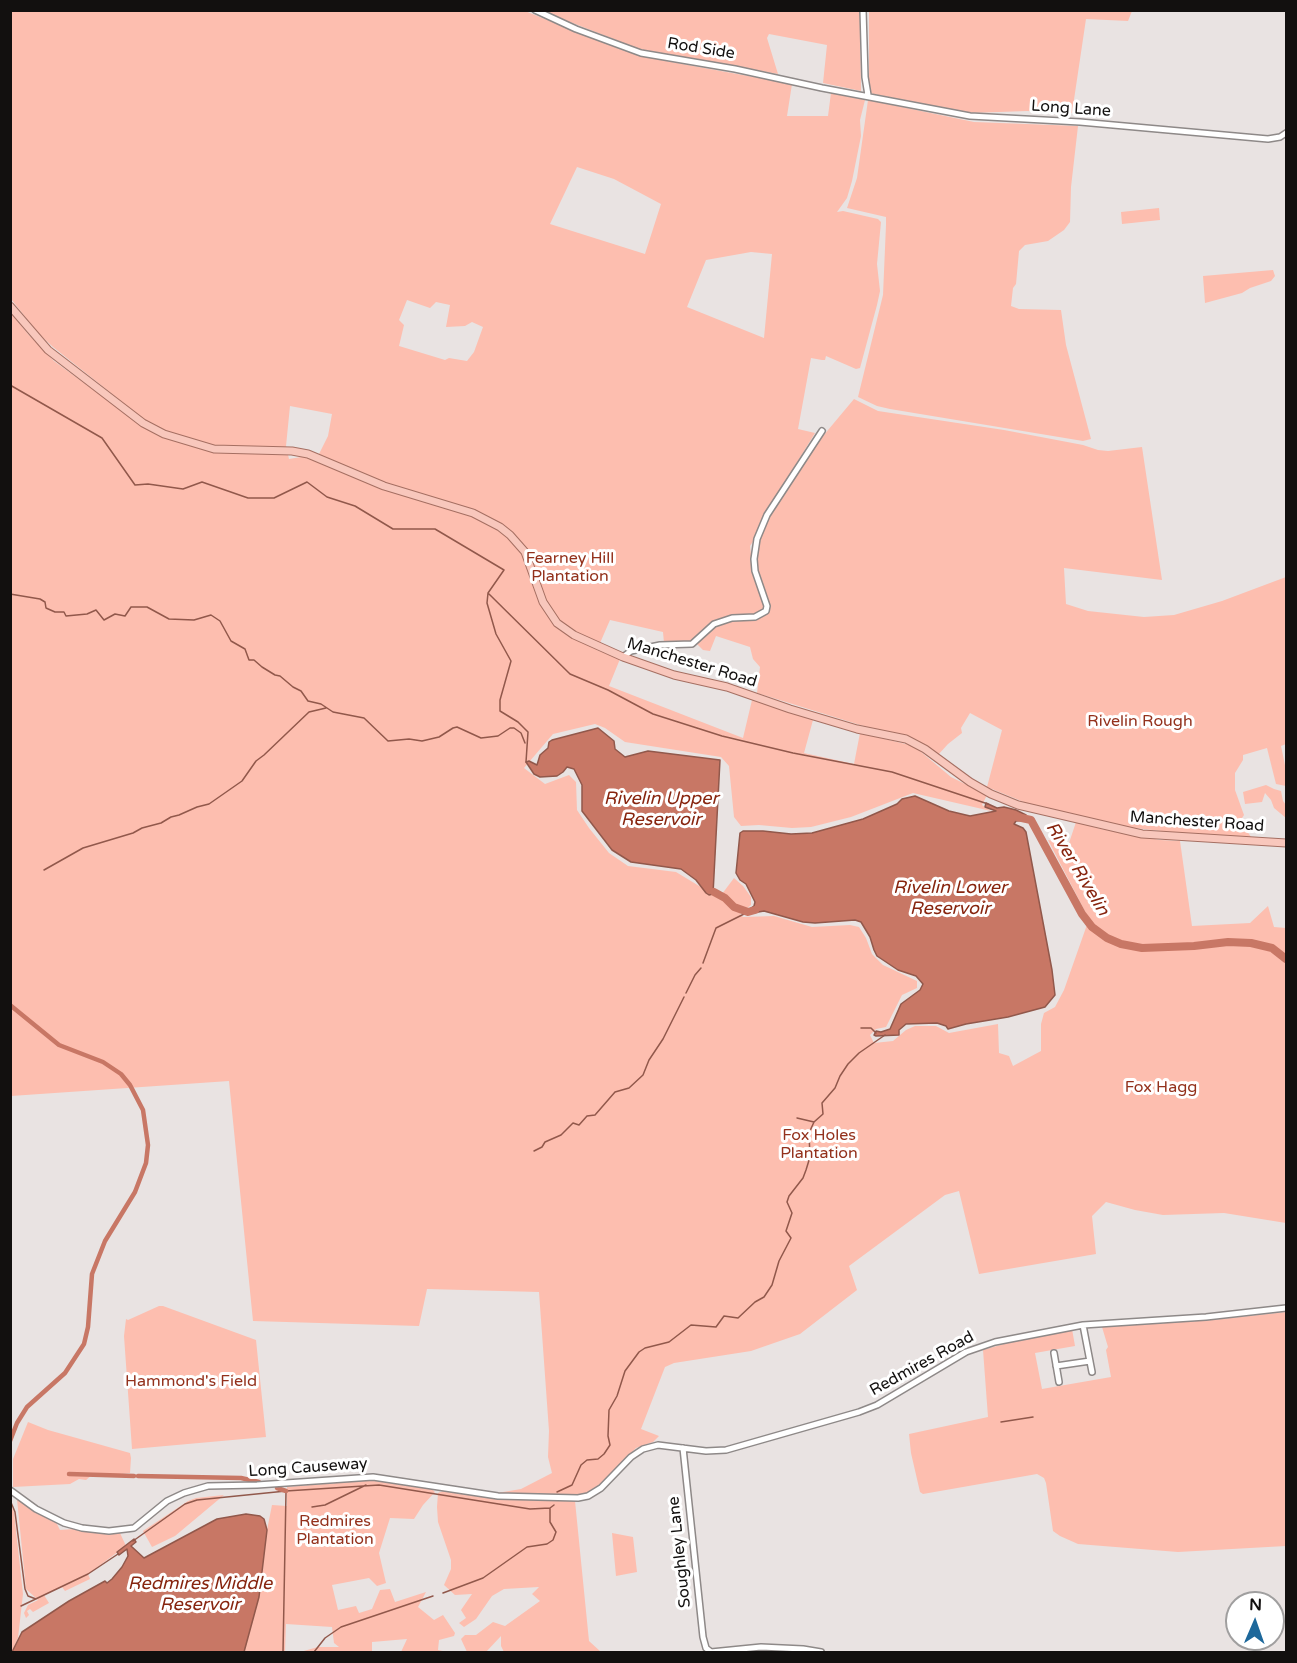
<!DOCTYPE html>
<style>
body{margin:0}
#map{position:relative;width:1297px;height:1663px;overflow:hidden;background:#e9e3e2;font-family:"Varela Round",sans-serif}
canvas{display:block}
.frame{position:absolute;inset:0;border:12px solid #12100f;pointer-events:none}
.north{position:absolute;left:1225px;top:1591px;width:60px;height:60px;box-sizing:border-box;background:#fff;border:2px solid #a09f9f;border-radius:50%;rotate:2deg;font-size:16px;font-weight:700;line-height:24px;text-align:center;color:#12100f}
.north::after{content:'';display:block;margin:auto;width:21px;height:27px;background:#1d689b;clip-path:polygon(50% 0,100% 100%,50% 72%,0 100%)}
</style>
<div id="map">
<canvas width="1297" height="1663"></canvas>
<div class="frame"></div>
<div class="north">N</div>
</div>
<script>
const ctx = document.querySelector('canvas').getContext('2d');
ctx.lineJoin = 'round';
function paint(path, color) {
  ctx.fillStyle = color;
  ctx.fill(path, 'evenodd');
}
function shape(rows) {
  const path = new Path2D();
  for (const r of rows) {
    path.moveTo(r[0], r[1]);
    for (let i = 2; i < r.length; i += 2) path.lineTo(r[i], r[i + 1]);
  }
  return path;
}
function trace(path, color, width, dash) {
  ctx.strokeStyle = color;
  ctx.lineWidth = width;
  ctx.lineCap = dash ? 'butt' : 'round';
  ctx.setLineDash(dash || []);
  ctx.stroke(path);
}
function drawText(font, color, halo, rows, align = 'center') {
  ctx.font = font + ' "Varela Round",sans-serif';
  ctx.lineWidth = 6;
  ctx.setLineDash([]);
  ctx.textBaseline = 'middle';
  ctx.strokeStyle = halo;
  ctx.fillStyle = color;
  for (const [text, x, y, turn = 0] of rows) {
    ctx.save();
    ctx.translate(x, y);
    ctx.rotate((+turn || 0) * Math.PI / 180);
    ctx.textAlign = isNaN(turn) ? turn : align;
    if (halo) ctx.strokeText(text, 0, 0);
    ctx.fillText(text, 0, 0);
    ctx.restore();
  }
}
const green = shape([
 [11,11,525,11,622,50,666,61,792,84,787,116,828,116,831,93,865,100,860,120,861,136,852,181,847,198,837,212,843,211,878,219,881,222,877,264,880,291,877,305,860,368,856,369,826,356,825,360,822,360,811,358,798,429,815,433,764,517,756,537,750,546,754,578,759,590,765,592,755,562,759,539,768,519,818,442,854,399,878,411,1004,430,1083,445,1098,450,1108,451,1142,447,1162,580,1064,568,1066,604,1088,611,1144,617,1174,615,1222,601,1286,577,1286,744,1281,746,1286,770,1286,786,1276,784,1267,748,1243,755,1243,760,1235,773,1235,790,1244,815,1240,821,1251,837,1179,833,1126,827,1031,805,987,787,1002,730,970,713,961,728,962,733,948,744,938,755,917,740,860,725,757,693,760,667,753,659,750,647,716,636,710,651,703,650,693,640,684,643,664,643,663,632,610,620,597,650,620,659,609,686,743,738,752,700,813,720,804,753,854,764,860,733,914,746,951,777,987,795,982,805,991,811,913,793,851,817,811,827,792,828,759,825,741,826,734,817,729,766,721,757,625,742,605,728,595,724,553,734,524,768,545,784,569,775,576,782,577,810,589,828,609,853,628,866,676,872,719,898,734,878,743,886,751,897,751,905,740,914,743,917,774,916,812,927,850,925,859,927,866,938,872,954,883,965,917,981,917,988,902,995,886,1027,876,1029,870,1035,874,1043,893,1041,906,1030,915,1026,936,1026,949,1033,998,1024,999,1053,1009,1056,1013,1066,1041,1051,1041,1024,1044,1013,1055,1007,1064,990,1089,919,1048,840,1056,841,1061,850,1068,846,1076,822,1101,829,1160,840,1180,841,1192,926,1250,923,1268,906,1274,927,1286,928,1286,1223,1224,1213,1163,1215,1135,1210,1106,1202,1092,1216,1096,1254,979,1274,959,1191,945,1195,849,1266,857,1290,800,1334,751,1351,674,1363,665,1367,641,1429,659,1436,653,1442,636,1448,598,1488,584,1494,572,1496,497,1493,521,1489,552,1473,548,1457,549,1431,539,1292,427,1289,419,1326,253,1321,229,1081,11,1096,10,312,28,334,54,361,132,418,136,413,53,347,38,333,11,299],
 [577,167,614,179,661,204,645,254,550,224],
 [751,252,772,254,764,338,687,307,706,260],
 [407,300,430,308,436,302,450,305,446,327,465,326,472,322,483,327,474,352,467,361,449,358,445,360,399,346,404,325,399,320],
 [290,406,332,414,328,436,319,454,289,459,286,446],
 [542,11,860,11,861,91,823,83,827,45,769,34,767,38,778,74,639,49],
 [869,11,1132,11,1128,21,1086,19,1072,113,1027,111,970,113,869,93],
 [868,100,974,122,1078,126,1071,187,1070,222,1064,230,1048,241,1025,245,1019,251,1016,284,1013,288,1011,306,1019,309,1061,310,1066,345,1091,439,1083,441,890,409,877,406,858,397,883,295,886,225,886,217,847,208,857,178],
 [1159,208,1160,220,1122,224,1121,212],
 [1273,270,1275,276,1271,281,1250,288,1242,293,1205,303,1203,276],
 [1266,785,1274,789,1281,791,1283,801,1286,805,1286,818,1274,808,1271,800,1265,793,1262,802,1245,804,1243,792],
 [159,1306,163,1306,256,1340,266,1437,132,1449,124,1336,126,1319,128,1320],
 [1286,1312,1286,1546,1178,1552,1078,1544,1060,1536,1053,1531,1046,1483,1044,1478,1037,1474,923,1494,920,1492,911,1453,909,1434,988,1417,983,1350,1021,1339,1026,1340,1028,1338,1072,1329,1075,1346,1035,1353,1042,1389,1111,1377,1106,1350,1108,1347,1102,1327,1212,1320],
 [28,1422,48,1430,130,1453,131,1458,130,1473,100,1476,93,1474,86,1480,79,1479,70,1484,13,1487,13,1459],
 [373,1480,432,1489,435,1492,423,1505,414,1519,390,1518,379,1553,386,1583,377,1586,369,1578,332,1585,338,1610,356,1606,359,1613,372,1609,380,1590,390,1589,395,1602,426,1592,418,1607,434,1620,443,1615,455,1633,454,1636,439,1640,438,1650,447,1652,401,1652,407,1639,372,1642,372,1652,300,1652,318,1647,339,1647,334,1643,332,1627,286,1624,285,1652,244,1652,259,1597,267,1530,272,1505,287,1506,287,1487],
 [443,1491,488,1497,575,1501,589,1641,601,1652,556,1651,504,1652,501,1646,501,1636,486,1652,467,1652,461,1639,465,1635,476,1635,493,1622,505,1626,540,1601,532,1594,539,1587,504,1589,492,1596,476,1619,464,1627,459,1623,466,1618,461,1610,472,1594,455,1595,444,1585,451,1569,451,1560,438,1522,437,1507,438,1493],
 [224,1495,175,1536,152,1547,143,1531,188,1501,196,1498],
 [17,1499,41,1515,56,1522,60,1530,75,1529,105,1534,120,1533,126,1546,88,1574,90,1579,65,1591,62,1587,44,1595,49,1603,33,1612,30,1609,27,1611,29,1615,26,1618,24,1613,28,1605,38,1600,26,1589],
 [10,1504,14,1512,23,1594,18,1638,12,1652,10,1652],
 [612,1533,633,1537,637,1572,616,1576]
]);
const water = shape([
 [598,728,614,741,615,749,625,757,648,751,720,760,713,894,709,895,706,893,696,880,681,869,631,862,612,850,582,811,582,785,574,769,567,767,563,772,557,776,540,777,534,774,526,762,529,761,537,765,540,755,548,748,549,742,552,740,598,728],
 [915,796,949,811,970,816,996,811,985,807,986,803,997,808,1004,807,1016,810,1026,815,1027,820,1016,821,1014,824,1023,828,1026,832,1052,970,1055,995,1045,1007,1008,1017,966,1024,948,1029,946,1026,937,1023,906,1024,899,1030,899,1035,876,1036,874,1035,876,1031,881,1032,890,1029,901,1004,920,990,923,984,916,976,898,970,877,956,874,950,870,937,861,922,855,920,815,923,803,922,764,911,747,914,745,912,754,906,755,902,746,884,740,880,736,873,740,833,743,831,763,831,791,834,812,833,863,819,897,804,902,799,915,796],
 [246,1514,260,1516,264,1519,267,1530,259,1597,244,1652,12,1652,22,1632,69,1601,105,1581,107,1583,112,1579,122,1567,128,1556,127,1549,119,1555,117,1552,134,1539,136,1542,131,1546,144,1558,217,1519,246,1514]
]);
const stream = shape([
 [10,385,102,438,135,485,148,484,183,489,202,482,248,498,274,498,307,482,327,497,355,506,393,529,435,529,504,570,488,593,487,603,496,634,511,661,500,700,500,711,518,722,528,732,526,762],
 [10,594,40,599,45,602,46,608,55,612,64,612,66,616,87,614,96,610,104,620,115,614,125,616,131,607,147,607,169,619,194,620,211,615,220,621,231,641,245,649,249,660,254,660,262,667,275,675,280,676,293,687,301,691,308,701,321,704,333,712,364,718,388,741,409,739,422,741,439,737,453,728,457,727,481,738,498,736,510,728,514,728,521,733,525,743],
 [489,594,570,674,608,690,653,714,722,736,793,753,892,772,988,804],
 [44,870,83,848,133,833,142,828,161,823,171,817,179,815,197,807,209,804,242,781,256,761,264,755,309,712,326,708],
 [703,963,716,928,746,913],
 [686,993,695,975,701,968],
 [861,1028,871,1028,876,1033],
 [797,1118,814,1122],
 [793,1130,809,1133],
 [534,1151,542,1147,545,1142,561,1135,573,1123,579,1125,587,1116,595,1115,615,1092,629,1088,643,1075,649,1060,663,1039,684,997],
 [1001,1422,1033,1417],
 [557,1492,572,1485,581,1465,587,1460,598,1459,604,1454,610,1445,608,1436,609,1410,617,1396,625,1371,639,1352,645,1348,669,1342,691,1325,716,1327,724,1316,738,1318,755,1302,764,1297,772,1285,779,1261,791,1238,786,1231,792,1213,787,1202,789,1196,803,1178,806,1170,810,1157,809,1133,814,1122,823,1114,822,1103,835,1088,840,1076,848,1064,859,1053,885,1035],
 [10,1500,15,1512,25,1589,28,1596,36,1599],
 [312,1507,325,1505,366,1485],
 [133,1541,185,1504,197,1500,286,1491,379,1485,530,1509,550,1508],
 [443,1593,483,1578,527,1547,547,1544,553,1540,556,1532,550,1522,550,1508,554,1505],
 [21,1606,88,1574,118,1554],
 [283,1652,286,1492],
 [314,1652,325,1638,341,1627,433,1596]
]);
const canal = shape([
 [10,1005,59,1045,103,1062,121,1074,130,1085,143,1110,148,1145,146,1163,135,1192,105,1241,92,1274,88,1327,84,1344,65,1373,27,1407,17,1423,10,1441],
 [69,1474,134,1476],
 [138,1476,241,1478,259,1482],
 [277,1488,286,1491]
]);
const river = shape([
 [1017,817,1031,820,1082,914,1092,927,1107,938,1121,944,1142,948,1194,946,1228,942,1251,943,1272,948,1286,959],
 [714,892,725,898,734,907,748,912,755,910]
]);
const minor = shape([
 [535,10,576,29,641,53,735,69,822,88,970,116,1080,122,1268,139,1280,137,1286,133],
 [863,10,865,77,868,95],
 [623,657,631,651,660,645,692,644,714,624,732,618,755,617,766,611,767,606,755,571,754,559,757,539,767,515,822,431],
 [1083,1325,1092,1372],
 [1054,1353,1059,1382],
 [1056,1366,1090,1361],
 [683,1448,703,1637,706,1648,711,1652,761,1647,803,1649,821,1652],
 [10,1490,36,1509,64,1523,82,1528,109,1531,134,1528,167,1501,184,1493,208,1486,257,1485,373,1477,498,1496,578,1498,588,1496,601,1488,631,1457,643,1449,658,1445,706,1451,726,1450,859,1412,877,1405,966,1352,995,1342,1083,1325,1206,1317,1286,1308]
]);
const major = shape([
 [10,306,48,350,143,423,164,434,214,449,292,451,308,454,384,486,473,513,500,527,510,535,525,552,543,602,557,623,574,635,623,657,674,675,727,687,790,709,857,729,906,739,925,749,970,782,991,794,1018,805,1142,834,1286,843]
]);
const streetNames = [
 ["Rod Side",701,49,9],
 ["Long Lane",1071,109,4],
 ["Manchester Road",692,663,17],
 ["Manchester Road",1197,822,4],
 ["Redmires Road",922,1364,-29],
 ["Long Causeway",308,1468,-4],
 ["Soughley Lane",680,1552,-96]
];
const parkNames = [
 ["Fearney Hill",570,559],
 ["Plantation",570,577],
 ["Rivelin Rough",1140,722],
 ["Fox Hagg",1161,1088],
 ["Fox Holes",819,1136],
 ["Plantation",819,1154],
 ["Hammond's Field",191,1382],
 ["Redmires",335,1522],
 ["Plantation",335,1540]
];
const waterNames = [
 ["Rivelin Upper",661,799],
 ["Reservoir",661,820],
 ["River Rivelin",1077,869,59],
 ["Rivelin Lower",950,888],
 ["Reservoir",950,909],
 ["Redmires Middle",200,1584],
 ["Reservoir",200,1605]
];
paint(green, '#fdbeaf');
paint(water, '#c87765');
trace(water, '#91584b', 1.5);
trace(stream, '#91584b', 1.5);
trace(canal, '#c87765', 4.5);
trace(river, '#c87765', 8);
trace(minor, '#8e8988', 8);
trace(major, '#a56f62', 9);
trace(minor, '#fff', 5);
trace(major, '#f8c7bc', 7);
drawText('16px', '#12100f', '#fff', streetNames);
drawText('16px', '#93311c', '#fff', parkNames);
drawText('italic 18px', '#87250f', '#fff', waterNames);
</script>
